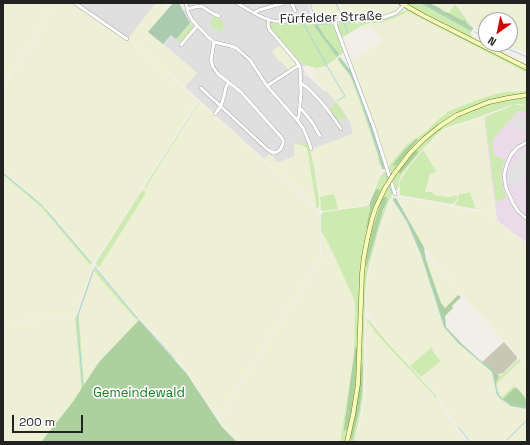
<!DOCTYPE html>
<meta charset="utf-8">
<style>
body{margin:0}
#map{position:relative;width:530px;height:445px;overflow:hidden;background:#f2efe9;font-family:"Space Grotesk",sans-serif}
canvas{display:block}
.frame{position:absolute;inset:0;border:4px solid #222;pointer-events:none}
.north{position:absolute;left:478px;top:12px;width:40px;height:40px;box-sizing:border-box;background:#fff;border:1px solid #a7a7a7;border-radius:50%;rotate:213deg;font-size:11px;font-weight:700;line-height:16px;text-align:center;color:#222}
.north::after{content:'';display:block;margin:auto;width:14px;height:18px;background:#d40000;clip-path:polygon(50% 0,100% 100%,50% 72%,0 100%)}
.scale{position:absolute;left:12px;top:415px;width:71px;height:18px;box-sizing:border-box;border:2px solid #222;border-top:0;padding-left:5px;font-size:12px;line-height:14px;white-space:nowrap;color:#222;-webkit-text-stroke:3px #fff;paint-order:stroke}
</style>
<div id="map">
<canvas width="530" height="445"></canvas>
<div class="frame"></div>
<div class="north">N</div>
<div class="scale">200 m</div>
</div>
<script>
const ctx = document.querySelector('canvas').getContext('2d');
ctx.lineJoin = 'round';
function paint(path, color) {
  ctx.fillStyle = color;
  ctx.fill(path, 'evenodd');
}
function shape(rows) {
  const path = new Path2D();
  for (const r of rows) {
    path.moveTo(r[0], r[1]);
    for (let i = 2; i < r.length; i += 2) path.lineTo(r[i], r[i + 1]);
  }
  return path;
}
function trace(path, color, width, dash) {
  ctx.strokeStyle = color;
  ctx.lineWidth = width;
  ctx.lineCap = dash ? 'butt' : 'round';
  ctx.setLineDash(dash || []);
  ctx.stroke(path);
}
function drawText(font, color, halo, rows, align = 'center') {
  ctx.font = font + ' "Space Grotesk",sans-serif';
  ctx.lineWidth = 3.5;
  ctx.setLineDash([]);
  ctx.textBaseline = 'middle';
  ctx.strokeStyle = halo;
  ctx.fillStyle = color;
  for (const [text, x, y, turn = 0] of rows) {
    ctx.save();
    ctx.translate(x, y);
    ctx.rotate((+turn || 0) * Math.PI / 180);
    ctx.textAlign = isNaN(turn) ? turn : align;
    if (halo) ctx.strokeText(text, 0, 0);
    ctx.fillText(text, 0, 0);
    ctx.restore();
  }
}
const residential = shape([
 [76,3,156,3,128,39],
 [184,3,308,3,313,23,290,24,279,23,271,30,301,63,305,65,305,67,303,67,305,74,304,77,307,75,324,91,326,91,337,103,345,113,351,124,353,134,310,150,307,143,305,142,294,144,294,150,296,156,277,163,273,157,270,155,268,155,264,159,186,88,186,85,191,80,197,73,163,44,171,35,194,27,189,21,183,10,185,9]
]);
const industrial = shape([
 [514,105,519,105,527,106,527,243,496,220,497,219,491,177,484,117]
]);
const construction = shape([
 [504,342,517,357,517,359,503,373,500,374,497,374,488,365,482,362]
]);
const farmland = shape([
 [3,3,55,3,3,84],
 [56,3,74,3,108,26,130,41,197,100,144,186,140,187,141,191,94,262,92,262,49,210,3,170,3,87,7,80,10,79,10,76,31,42,34,41,34,38],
 [156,3,167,3,164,7,167,10,149,32,197,73,191,80,184,85,183,85,128,39],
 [312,3,395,3,398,5,398,6,395,11,378,17,347,18,341,10,342,18,317,20],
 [429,3,454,3,455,4,449,13,447,13],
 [456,3,527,3,527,52,503,44,510,44,510,20,486,20,486,34,474,26],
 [407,11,527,73,527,91,505,92,477,100,433,124,428,130,406,145,388,167,371,115,350,61,383,41,371,26,365,29,363,26,369,23,378,23,392,19,404,14],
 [280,45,295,63,295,65,288,70,281,61,279,62,272,51],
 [337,59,346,71,350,77,359,100,377,153,381,173,367,204,338,209,334,195,320,197,312,149,353,134,351,124,345,113,334,99,313,77,317,72,314,69,321,69,327,67,344,95,336,101,345,96,328,66],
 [200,102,289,184,289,186,292,187,318,211,320,214,320,256,319,260,220,414,218,415,216,415,211,408,185,368,125,301,97,267,100,266,146,193,144,190,145,189,198,104],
 [484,117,491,177,497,219,496,220,485,212,476,209,471,195,470,192,449,197,425,193,430,174,437,172,423,150,431,141,442,131,453,127],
 [294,144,302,145,306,147,308,153,316,206,264,159,268,155,273,157,277,163,295,156,294,150],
 [3,175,42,208,92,267,76,313,75,316,70,317,3,321],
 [398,197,482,212,488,215,527,245,527,366,438,267,418,236,399,200],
 [392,199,407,222,421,255,444,327,458,343,492,372,497,393,501,400,515,407,527,409,527,441,526,442,471,442,452,420,439,397,432,388,421,377,441,361,433,352,432,347,410,366,380,333,370,317,367,309,367,288,369,274,376,246,383,222],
 [321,231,327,241,332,251,354,299,355,303,354,356,340,442,240,442,233,436,223,425,220,421,220,417,320,261,322,254],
 [429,258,434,266,436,266,459,292,458,295,445,308,441,303,426,260],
 [94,270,122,303,138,321,99,362,84,385,79,318,79,314],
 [75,318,81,385,81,390,72,403,41,442,3,442,3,322],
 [367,320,375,332,396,355,432,393,435,397,435,400,439,400,451,423,468,442,355,442,363,410,365,393,366,341,366,321],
 [521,361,527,368,527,401,524,396,514,386,502,397,500,396,498,391,498,382]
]);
const grass = shape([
 [407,3,420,3,472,31,470,34,474,39,425,14,408,5],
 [455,4,473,28,467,24,464,19,463,21,449,13],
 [407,9,525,69,527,70,527,73,407,11,404,14,392,19,378,23,369,23,361,26,343,37,341,37,337,27,338,23,341,22,354,21,358,25,359,24,358,21,362,22,383,20,398,14,405,10],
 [214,15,224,22,222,31,214,29,210,24],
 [271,22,290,24,331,23,334,25,344,52,326,66,322,67,316,68,302,64,271,30,269,25],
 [190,23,195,27,181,43,176,39],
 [337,59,338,59,347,70,361,101,379,157,381,165,379,165,377,153,370,132,359,100,350,77,346,71],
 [527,91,527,93,507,96,478,105,432,130,415,145,390,175,388,167,406,145,428,130,433,124,449,111,477,100,495,94,505,92],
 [417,141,396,166,393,165,393,164,404,150,411,143],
 [520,98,527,98,527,105,519,104,508,106,482,116,445,128,437,134,419,153,402,174,399,180,398,189,397,190,395,190,392,180,394,175,418,147,441,128,462,115,479,107,501,101],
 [199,102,200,102,198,104,145,189,145,186,198,103],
 [337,103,347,118,345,119,344,118,339,121,329,108],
 [514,105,519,105,527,106,527,112,518,111,492,140,494,155,505,160,502,167,501,181,506,197,496,202,485,118,487,117,487,116],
 [305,142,307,143,310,149,314,166,319,199,319,206,318,208,315,207,316,205,307,148,302,145,294,144],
 [423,150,437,172,430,174,425,192,432,192,434,195,449,197,457,195,457,200,454,203,451,204,400,195,400,189,399,184,400,180,412,163],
 [3,172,46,209,92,263,90,265,42,208,3,175],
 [384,172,387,172,389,177,383,186,384,187,366,235,357,373,354,401,345,442,340,442,354,356,355,303,354,299,332,251,327,241,321,231,321,215,322,213,324,212,361,207,369,205,380,177],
 [391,182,393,193,388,203,379,229,367,274,365,296,364,341,363,344,364,348,363,396,360,415,354,442,349,442,360,371,363,287,366,256,371,230,378,208],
 [385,196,387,199,383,210,367,266,367,253,372,230,382,199],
 [144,190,146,193,100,266,97,267,96,263,97,261,141,192],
 [470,192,471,195,476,209,454,205,458,200,458,195],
 [334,194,338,209,323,211,321,210,320,197],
 [94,267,95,268,139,319,138,321,122,304,94,271,79,314,79,318,84,385,81,390,81,385,75,318,77,315],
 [366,319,369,320,387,342,433,392,437,397,435,400,435,397,432,393,396,355,375,332,367,320,366,321,366,341],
 [432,347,433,352,441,361,421,377,410,366],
 [519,359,521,361,498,382,497,386,499,394,502,397,514,386,517,388,515,388,513,389,503,399,501,398,497,391,496,383,499,376,497,374,501,376]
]);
const forest = shape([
 [420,3,429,3,438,7,445,12,449,13,463,21,464,19,467,24,473,28,473,29,471,31],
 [317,24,325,37,339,54,337,57,315,27,315,25],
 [340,57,353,74,369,116,386,167,385,169,382,169,379,157,361,101,350,75,338,59],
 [416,139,418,139,417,141,396,166,392,165,393,164,404,150],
 [415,151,418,151,418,153,400,174,399,172,399,170],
 [377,189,380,190,380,191,372,210,369,223,367,228,366,228,370,210,370,202,375,191],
 [385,196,388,199,383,210,367,266,366,266,367,253,372,230,382,199],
 [395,198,396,198,425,249,424,249,426,260,441,303,445,308,458,295,461,297,452,306,453,308,445,316,446,327,462,344,482,362,488,365,499,376,496,383,497,391,501,398,503,399,513,389,515,388,517,388,524,396,527,401,527,409,511,406,500,398,497,393,492,372,458,343,444,327,421,255,407,222,393,200,393,199],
 [139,320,187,374,222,427,237,442,41,442,72,403,99,362],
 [355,347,357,348,357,354,355,384,350,418,347,429,345,431,344,430],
 [362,362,363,366,362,391,359,411,352,440,350,438,355,415]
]);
const cemetery = shape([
 [173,3,179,3,190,23,176,39,171,35,163,44,148,32]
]);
const parking = shape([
 [517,114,527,122,524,126,527,128,523,132,511,121],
 [524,151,527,154,527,174,515,188,508,181,509,180,507,179,511,174,509,171,510,170,509,169]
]);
const stream = shape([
 [310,3,315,19],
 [336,3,339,10],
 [423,3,471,29],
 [303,23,327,66],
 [316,23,318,29,325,39,338,56],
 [341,23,353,22],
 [344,23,348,33],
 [317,24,330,24],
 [475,32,486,38],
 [497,44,527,57],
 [340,58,354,80,384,168],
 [327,66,345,96,337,101],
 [3,173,43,206],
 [385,173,388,182],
 [389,185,392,194],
 [394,199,408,222,422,255,445,327,458,342,493,372,497,394,499,397,501,399,516,405,527,408],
 [46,210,91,263],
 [95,267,137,318],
 [140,321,175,359],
 [83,385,77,320,78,315,93,271],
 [459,428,470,442],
 [507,440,527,420],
 [505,442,506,441]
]);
const minor = shape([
 [75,3,127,39],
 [186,3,188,12,192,20,208,37,214,42,231,46,236,48,241,52,250,60,267,86,297,120,303,128,309,142,311,149],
 [237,3,254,13,264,18,274,21,290,22,382,18,396,13,404,5],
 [292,3,295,11],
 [187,9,195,7,201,6,214,14,219,16],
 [254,13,259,10,284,3],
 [269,19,268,24,269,29,297,62,300,68,301,92,299,116,297,120],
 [335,21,336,27,374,128,395,194],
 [181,45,197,26],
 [301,83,309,89,323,104,330,113,341,129],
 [267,86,299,65],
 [201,88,267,149,270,151,275,153,280,150,283,144,283,140,281,137,241,92,218,74,213,67,211,60,214,42],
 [300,108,303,111,312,122,320,136],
 [215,114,221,106,224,96,226,87,229,82],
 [527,142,517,148,511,155,507,164,504,175,506,188,513,203,518,211,527,219]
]);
const secondary = shape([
 [401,3,424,16,527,68],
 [394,174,410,153,424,139,440,126,457,115,469,110,489,102,508,98,527,95],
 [347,442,353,415,358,384,362,274,364,256,368,236,372,219,376,207,385,188]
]);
const secondaryBridge = shape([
 [385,188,394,174]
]);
const streetNames = [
 ["Fürfelder Straße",331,18,-2]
];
const parkNames = [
 ["Gemeindewald",139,393]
];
paint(residential, '#e0dfdf');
paint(industrial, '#ebdbe8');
paint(construction, '#c7c7b4');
paint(farmland, '#eef0d5');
paint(grass, '#cdebb0');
paint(forest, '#add19e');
paint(cemetery, '#aacbaf');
paint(parking, '#e2e2e2');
trace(stream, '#aad3df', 1);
trace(minor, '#a9a9a9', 4);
trace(secondary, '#707d05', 5);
trace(minor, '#fff', 3);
trace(secondary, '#f7fabf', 4);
trace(secondaryBridge, '#707d05', 5, []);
trace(secondaryBridge, '#f7fabf', 4);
drawText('13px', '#222', '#fff', streetNames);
drawText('13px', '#0c8416', '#fff', parkNames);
</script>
